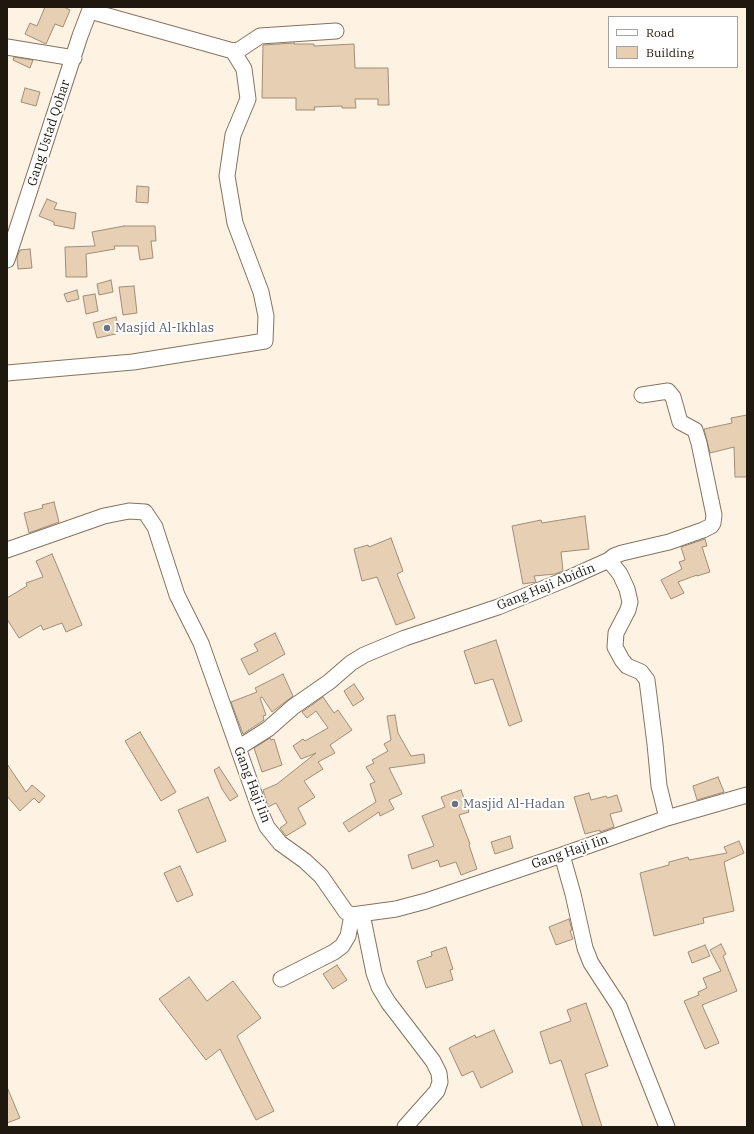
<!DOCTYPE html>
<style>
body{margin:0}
#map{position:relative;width:754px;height:1134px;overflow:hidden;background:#fef2e3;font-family:"IBM Plex Serif",serif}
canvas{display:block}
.frame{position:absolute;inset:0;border:8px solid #1f180f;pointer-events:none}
.legend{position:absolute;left:608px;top:16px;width:130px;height:52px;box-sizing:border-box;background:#fff;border:1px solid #a5a39f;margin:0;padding:5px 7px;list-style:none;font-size:12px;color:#1f180f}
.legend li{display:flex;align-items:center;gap:8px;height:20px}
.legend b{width:20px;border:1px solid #a5a39f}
</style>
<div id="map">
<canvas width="754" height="1134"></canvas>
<div class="frame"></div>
<ul class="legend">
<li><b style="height:5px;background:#fff"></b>Road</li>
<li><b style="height:11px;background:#e6cfb3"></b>Building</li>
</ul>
</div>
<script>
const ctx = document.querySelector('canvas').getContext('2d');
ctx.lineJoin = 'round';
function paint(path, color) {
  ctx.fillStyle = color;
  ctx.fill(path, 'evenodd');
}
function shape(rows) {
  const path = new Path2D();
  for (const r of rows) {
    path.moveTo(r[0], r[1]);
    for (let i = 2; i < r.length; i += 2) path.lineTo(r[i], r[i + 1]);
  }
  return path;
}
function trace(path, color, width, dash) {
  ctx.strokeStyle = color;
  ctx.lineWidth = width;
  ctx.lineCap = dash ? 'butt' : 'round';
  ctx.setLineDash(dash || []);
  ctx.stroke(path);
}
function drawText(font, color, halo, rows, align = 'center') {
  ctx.font = font + ' "IBM Plex Serif",serif';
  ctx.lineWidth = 4;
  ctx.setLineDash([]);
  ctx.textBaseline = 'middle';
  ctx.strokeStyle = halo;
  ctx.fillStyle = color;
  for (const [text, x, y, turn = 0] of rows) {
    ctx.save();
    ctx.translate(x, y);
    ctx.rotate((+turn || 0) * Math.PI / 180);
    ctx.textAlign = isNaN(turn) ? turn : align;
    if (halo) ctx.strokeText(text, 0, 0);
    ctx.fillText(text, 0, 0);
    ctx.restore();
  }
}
const building = shape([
 [45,7,64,7,70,10,63,27,55,24,46,44,25,34,30,23,37,26,45,7],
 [294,43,294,44,314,44,314,46,354,44,355,68,388,68,389,105,378,105,378,99,355,99,356,108,342,108,342,106,314,107,315,110,296,110,296,98,262,98,263,45,294,43],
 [14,57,33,60,30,68,13,60,14,57],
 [25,88,40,92,36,106,21,102,25,88],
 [137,186,149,187,148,203,136,202,137,186],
 [47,199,57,203,54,209,76,213,74,229,54,225,54,222,39,216,47,199],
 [124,226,155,226,156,241,151,241,153,258,140,260,138,246,114,246,115,249,86,254,87,277,66,277,65,247,95,246,92,232,124,226],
 [30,249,32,268,18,269,17,257,20,250,30,249],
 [111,280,113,292,99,295,97,284,111,280],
 [134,286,137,313,123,315,119,287,134,286],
 [77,290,79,299,67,302,64,294,77,290],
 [95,294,98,311,86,314,83,296,95,294],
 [116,317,120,333,97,338,93,323,116,317],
 [747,415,747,477,735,477,734,447,710,453,704,429,732,423,731,418,747,415],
 [54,502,59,522,29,533,24,513,43,508,42,505,54,502],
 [585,516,589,549,561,552,563,571,555,574,534,576,536,582,523,584,512,526,541,520,542,523,585,516],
 [391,538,403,571,397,574,415,618,396,625,377,577,362,581,354,549,368,545,369,547,391,538],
 [705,539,707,546,702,547,710,572,697,576,697,575,678,582,684,593,671,599,661,580,682,569,679,562,685,560,681,547,705,539],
 [52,554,82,625,66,632,62,623,43,630,41,625,19,638,7,619,7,598,27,586,26,583,43,577,36,561,52,554],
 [275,633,285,654,249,675,241,659,258,651,254,644,275,633],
 [496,640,522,721,509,726,493,679,475,684,464,651,496,640],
 [283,674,293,696,272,712,262,697,260,698,266,715,263,716,264,720,243,734,231,702,257,692,255,688,283,674],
 [354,684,364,699,353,706,344,691,354,684],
 [323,697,334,713,338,710,352,730,330,745,335,753,318,762,323,769,304,781,315,797,298,808,306,824,286,836,280,828,287,823,276,803,268,807,263,790,277,784,316,753,301,759,293,746,303,739,305,741,328,728,316,711,307,718,302,712,323,697],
 [395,715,398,733,411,756,424,754,425,763,389,768,402,794,389,800,394,809,380,816,379,812,349,832,343,823,376,802,370,784,375,782,366,767,374,763,372,760,388,751,384,744,391,740,387,716,395,715],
 [140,732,176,792,161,801,125,741,140,732],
 [270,738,271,740,274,739,282,765,262,772,254,748,270,738],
 [7,764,26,792,32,785,45,796,39,803,34,798,20,811,7,796,7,764],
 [219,767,238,796,230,801,222,789,214,770,219,767],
 [718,777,724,792,697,800,693,786,718,777],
 [461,790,469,812,459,815,470,844,469,845,477,869,461,875,456,862,440,867,438,860,412,869,408,855,434,846,422,816,445,807,441,797,461,790],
 [589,793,591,800,606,796,607,798,617,795,622,811,610,814,614,827,600,832,600,830,585,834,574,797,589,793],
 [208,797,226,841,197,853,178,810,208,797],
 [510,836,513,848,495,854,491,842,510,836],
 [739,841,744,853,724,862,734,911,703,918,704,923,654,936,640,873,669,865,669,862,688,857,689,860,727,853,724,847,739,841],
 [180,866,193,895,177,902,164,873,180,866],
 [569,919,572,930,570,931,573,939,556,945,549,927,569,919],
 [721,944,726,954,723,956,737,991,702,1005,719,1043,705,1049,684,1001,699,995,698,992,707,988,703,978,721,971,710,950,721,944],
 [705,945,710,956,692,963,688,952,705,945],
 [446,947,453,969,450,970,453,980,426,988,417,961,432,956,431,952,446,947],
 [337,965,347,980,333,989,323,974,337,965],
 [189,977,207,1001,233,981,261,1018,237,1036,274,1111,256,1120,220,1049,206,1060,159,999,189,977],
 [586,1003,608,1066,585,1074,602,1127,583,1127,561,1060,550,1064,540,1032,571,1021,567,1010,586,1003],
 [494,1030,513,1072,481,1088,473,1071,462,1076,449,1048,475,1035,476,1038,494,1030],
 [7,1087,20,1118,7,1123,7,1087]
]);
const minor = shape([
 [90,11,233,51,239,50,260,36,336,31],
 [7,47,74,58],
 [7,260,80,36,91,7],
 [7,373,133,362,265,341,266,316,261,292,235,223,227,176,233,135,248,99,244,69,233,51],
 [7,550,104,516,129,511,145,512,155,527,177,595,201,643,261,813,267,827,280,843,305,861,321,876,346,912,352,915,396,909,426,901,562,855,667,818,747,795],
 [609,560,614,556,622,553,669,542,703,530,711,526,713,523,714,515,699,443,695,430,680,422,673,397,668,391,642,395],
 [238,748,268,729,293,707,329,682,351,663,364,655,405,638,498,607,569,578,609,560,620,574,627,589,630,602,628,610,616,633,615,647,622,660,627,666,641,672,647,680,655,744,659,786,667,818],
 [562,855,573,894,585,948,591,963,619,1006,667,1127],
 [362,914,374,973,379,987,388,1002,433,1061,439,1073,440,1082,437,1091,405,1127],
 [281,979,334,952,342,946,348,936,352,915]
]);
const markers = [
 [107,328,4,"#6b7280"],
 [455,804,4,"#6b7280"]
];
const streetNames = [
 ["Gang Ustad Qohar",49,133,-72],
 ["Gang Haji Abidin",546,587,-22],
 ["Gang Haji Iin",252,785,69],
 ["Gang Haji Iin",570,852,-19]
];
const worshipNames = [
 ["Masjid Al-Ikhlas",115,328],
 ["Masjid Al-Hadan",463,804]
];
paint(building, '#e6cfb3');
trace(building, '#a08d77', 1);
trace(minor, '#85745e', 17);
trace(minor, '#fff', 15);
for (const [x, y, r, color] of markers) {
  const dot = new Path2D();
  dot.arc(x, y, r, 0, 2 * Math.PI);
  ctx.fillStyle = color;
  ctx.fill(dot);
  trace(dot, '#fff', 1.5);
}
drawText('13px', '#1f180f', '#fff', streetNames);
drawText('13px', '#5b616d', '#fff', worshipNames, 'left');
</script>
